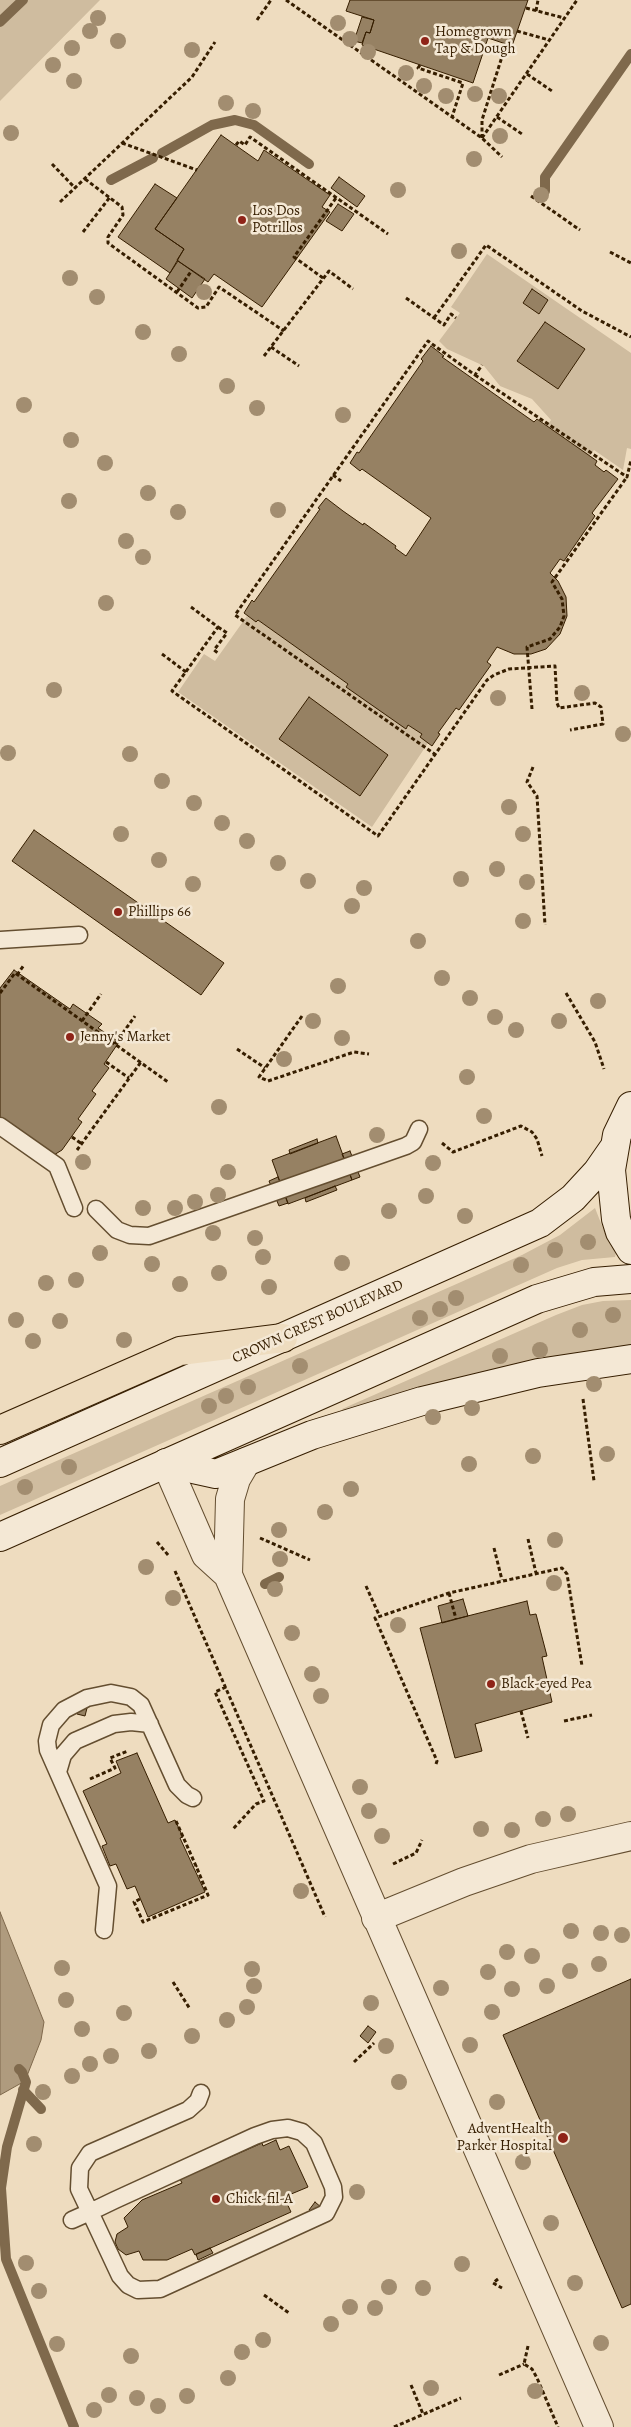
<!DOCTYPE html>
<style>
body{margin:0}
canvas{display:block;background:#eedcbf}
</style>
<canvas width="631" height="2427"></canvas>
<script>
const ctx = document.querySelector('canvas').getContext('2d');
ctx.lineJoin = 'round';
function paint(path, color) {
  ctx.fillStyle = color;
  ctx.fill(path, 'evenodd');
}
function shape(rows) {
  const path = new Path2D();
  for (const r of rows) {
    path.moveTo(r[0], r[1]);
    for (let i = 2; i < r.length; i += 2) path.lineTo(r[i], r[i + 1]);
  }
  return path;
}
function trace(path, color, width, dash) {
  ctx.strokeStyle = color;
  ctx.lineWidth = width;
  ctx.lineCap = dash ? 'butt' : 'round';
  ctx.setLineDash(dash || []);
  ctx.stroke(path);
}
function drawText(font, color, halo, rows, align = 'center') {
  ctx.font = font + ' Alegreya,serif';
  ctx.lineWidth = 5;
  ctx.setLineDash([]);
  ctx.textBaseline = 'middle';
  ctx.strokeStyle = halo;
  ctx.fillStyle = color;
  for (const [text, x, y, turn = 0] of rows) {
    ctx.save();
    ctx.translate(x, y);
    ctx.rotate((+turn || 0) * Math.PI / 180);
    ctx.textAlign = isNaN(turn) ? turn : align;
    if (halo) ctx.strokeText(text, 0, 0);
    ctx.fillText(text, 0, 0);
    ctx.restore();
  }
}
const green = shape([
 [0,0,100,0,0,101],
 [487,254,631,353,631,449,627,448,623,470,594,450,589,456,547,426,551,420,532,399,500,386,484,366,447,349,439,341,460,313,451,307],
 [247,616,256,622,258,620,348,684,346,687,422,734,420,737,428,743,372,827,178,692,204,654,215,661],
 [595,1208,608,1241,616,1253,615,1257,582,1260,557,1268,0,1515,0,1486,522,1255,560,1235],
 [631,1300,631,1349,344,1413,342,1409,556,1315,582,1305,603,1301]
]);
const water = shape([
 [0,1912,44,2022,41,2040,25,2081,0,2095,0,1912]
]);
const stream = shape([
 [0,22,23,0],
 [162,153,212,125,235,120,254,125,309,164],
 [111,180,153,158],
 [545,191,545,177,631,54],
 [265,1584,279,1577],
 [19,2069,22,2072,26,2082,7,2147,1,2188,6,2259,74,2427],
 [23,2090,41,2109]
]);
const building = shape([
 [350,0,528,0,512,46,488,38,473,83,362,45,366,32,370,33,374,20,346,11,350,0],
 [362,17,374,20,370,33,366,32,362,43,354,41,362,17],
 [221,135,258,161,264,150,330,195,322,207,330,212,262,307,214,274,208,282,178,261,177,260,184,249,155,229,221,135],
 [339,177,365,196,357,207,331,188,339,177],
 [155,184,177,198,155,229,184,249,170,273,118,237,155,184],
 [338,204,354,214,342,231,326,221,338,204],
 [178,261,205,279,192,298,166,279,178,261],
 [532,289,548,300,539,314,523,303,532,289],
 [545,322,585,349,558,389,517,361,545,322],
 [431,346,444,356,442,357,534,422,537,419,597,461,595,465,604,472,606,470,618,479,592,513,595,516,564,561,560,559,550,573,558,581,566,597,567,616,560,634,546,649,531,654,514,654,497,647,487,662,491,665,459,710,456,708,438,733,440,734,432,746,420,737,422,734,408,725,406,729,346,687,348,684,258,620,256,622,244,613,252,600,254,602,320,509,318,508,326,498,343,511,363,525,364,523,396,546,395,548,406,556,431,518,362,469,360,471,350,463,357,452,359,453,423,361,421,359,431,346],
 [309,697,388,755,360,796,279,739,309,697],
 [34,830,224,963,201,995,12,861,34,830],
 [14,970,70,1009,73,1004,102,1024,98,1028,119,1042,104,1064,109,1068,92,1091,96,1094,78,1119,82,1122,62,1150,49,1158,0,1123,0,988,14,970],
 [336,1136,352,1180,288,1204,272,1160,336,1136],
 [317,1139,318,1143,290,1154,289,1150,317,1139],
 [350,1151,360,1177,352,1180,342,1154,350,1151],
 [278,1177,288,1203,279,1206,269,1181,278,1177],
 [335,1186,337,1190,306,1202,305,1198,335,1186],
 [463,1599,468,1616,442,1623,438,1606,463,1599],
 [527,1601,530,1615,536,1614,547,1656,542,1657,552,1702,475,1724,482,1751,455,1758,420,1628,527,1601],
 [79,1705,87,1708,85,1716,77,1714,79,1705],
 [137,1753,168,1823,175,1820,183,1837,180,1838,205,1892,148,1917,135,1886,127,1889,116,1864,110,1866,102,1846,107,1844,83,1791,121,1773,116,1761,137,1753],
 [631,1979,631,2304,622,2308,503,2035,631,1979],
 [368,2026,376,2032,368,2043,360,2036,368,2026],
 [276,2140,280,2150,289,2146,308,2187,284,2197,291,2212,195,2255,192,2249,167,2260,143,2260,139,2251,126,2255,118,2249,115,2242,117,2234,128,2227,124,2218,142,2200,182,2183,180,2179,262,2143,263,2146,276,2140],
 [315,2202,322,2208,317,2215,309,2210,315,2202],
 [210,2248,213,2253,198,2260,196,2254,210,2248]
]);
const path = shape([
 [286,0,482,138,502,157],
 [526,8,564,18],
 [536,11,538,0],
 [257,20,271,0],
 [517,31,549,40],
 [420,65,418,68,463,83,452,117],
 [527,74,552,91],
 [497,117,522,134],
 [482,138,577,0],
 [482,138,482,120,506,44],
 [122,143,197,170],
 [236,145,239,141,245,145,250,137,388,234],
 [52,164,75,188],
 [85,179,122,207,123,215,108,237,108,243,198,308,206,307,219,287,284,331],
 [531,196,580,230],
 [60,202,192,77,215,42],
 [83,232,110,197],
 [610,252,631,263],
 [323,278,294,257,336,198],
 [177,292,192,270],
 [406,298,444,325,451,314,456,318],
 [434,318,486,245,582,311,631,337],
 [271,347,299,366],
 [264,356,329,271,353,289],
 [475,375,627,477,631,460],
 [333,475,341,481],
 [191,607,218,627,172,691,378,836,487,680,494,675,509,669,555,666,557,703,559,708,595,703,601,707,603,724,570,730],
 [218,627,227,633,214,650,219,654],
 [162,654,186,672],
 [532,709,527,647,550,639,560,627,564,616,562,599,552,582,627,477],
 [436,755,235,615,428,341,475,375,482,365],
 [533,767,527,782,537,796,545,925],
 [17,975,24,965],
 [0,993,15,973,168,1082],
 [566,993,595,1042,604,1069],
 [302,1016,259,1077,268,1081,354,1052,369,1054],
 [82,1021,101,994],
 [115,1044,135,1016],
 [237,1049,265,1068],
 [106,1062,129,1078],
 [72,1137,82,1144],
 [442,1143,453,1152,521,1126,532,1132,537,1139,542,1156],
 [77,1150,141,1062],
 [583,1399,594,1481],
 [260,1538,310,1560],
 [528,1539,536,1573],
 [157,1542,169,1556],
 [494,1548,502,1580],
 [175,1571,325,1917],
 [366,1586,380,1617],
 [449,1593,456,1619],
 [226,1687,215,1692,264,1801,256,1804,232,1830],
 [521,1711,528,1738],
 [564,1721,592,1715],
 [436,1764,437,1761,375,1618,449,1593,562,1568,567,1574,582,1666],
 [90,1779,115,1768,110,1758,128,1751],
 [176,1821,196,1866,193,1867],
 [393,1864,416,1853,422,1840],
 [140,1899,134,1902,143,1922,208,1895,196,1866],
 [173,1982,190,2009],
 [354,2062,374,2043],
 [498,2279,493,2283,502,2288],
 [264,2295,289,2313],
 [528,2346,524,2364,532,2369,537,2378,558,2427],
 [499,2375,524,2364],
 [411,2385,423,2414],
 [394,2427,461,2398]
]);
const service = shape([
 [0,940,79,935],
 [0,1126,57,1166,74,1208],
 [96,1209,117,1230,130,1235,149,1236,406,1146,413,1142,419,1129],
 [58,1772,63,1755,75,1741,114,1724,131,1722,150,1724],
 [104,1930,108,1886,48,1750,47,1741,51,1725,64,1710,87,1698,111,1693,131,1697,141,1705,177,1785,187,1795,193,1798],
 [72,2220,90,2212,115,2200,255,2136,272,2130,288,2128,302,2132,314,2143,333,2187,334,2197,326,2213,160,2289,138,2290,128,2285,120,2276,90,2212,79,2189,80,2168,90,2153,188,2110,198,2101,201,2093]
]);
const minor = shape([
 [166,1463,206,1555,228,1575,599,2427],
 [228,1575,230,1499,236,1479,246,1462],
 [376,1918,464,1882,531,1859,631,1836]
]);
const secondary = shape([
 [631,1106,617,1135,611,1170,616,1219,620,1232,631,1250],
 [0,1463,540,1223,573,1198,597,1172,613,1149],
 [166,1463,216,1474,312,1435,422,1401,538,1373,631,1359],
 [0,1537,537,1299,594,1282,631,1279]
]);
const trunk = shape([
 [0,1430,180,1351,283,1338]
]);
const trees = [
 [98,18],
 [338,23],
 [90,31],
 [350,39],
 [118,41],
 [72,48],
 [192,50],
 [368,52],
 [53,65],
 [406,73],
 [74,81],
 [424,86],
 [475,94],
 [446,96],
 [499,96],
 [226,103],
 [253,111],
 [11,133],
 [500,136],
 [474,159],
 [398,190],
 [541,195],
 [459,251],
 [70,278],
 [204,292],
 [97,297],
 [143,332],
 [179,354],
 [227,386],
 [24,405],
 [257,408],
 [343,415],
 [71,440],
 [105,463],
 [148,493],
 [69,501],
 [278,510],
 [178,512],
 [126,541],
 [143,557],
 [106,603],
 [54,690],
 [582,693],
 [498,698],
 [623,734],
 [8,753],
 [130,754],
 [162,781],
 [194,803],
 [509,807],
 [222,823],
 [121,834],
 [523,834],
 [247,841],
 [159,860],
 [278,863],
 [497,869],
 [461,879],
 [308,881],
 [527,882],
 [193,884],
 [364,888],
 [352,906],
 [523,921],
 [418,941],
 [442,978],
 [338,986],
 [470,998],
 [598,1001],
 [495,1017],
 [313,1021],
 [559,1021],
 [516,1030],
 [342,1038],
 [284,1059],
 [467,1077],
 [219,1107],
 [484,1116],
 [377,1135],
 [83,1162],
 [433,1163],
 [228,1172],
 [218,1195],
 [426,1196],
 [195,1202],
 [143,1208],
 [175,1208],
 [389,1211],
 [465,1216],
 [213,1233],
 [255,1238],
 [588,1242],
 [555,1250],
 [100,1253],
 [263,1257],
 [342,1263],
 [152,1264],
 [521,1265],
 [219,1273],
 [76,1280],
 [46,1283],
 [180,1284],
 [269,1287],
 [456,1298],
 [440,1309],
 [613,1315],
 [420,1318],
 [16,1320],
 [60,1321],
 [580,1330],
 [124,1340],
 [33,1341],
 [540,1350],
 [500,1356],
 [300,1366],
 [594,1384],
 [248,1387],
 [226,1396],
 [209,1406],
 [472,1408],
 [433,1417],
 [607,1454],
 [533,1456],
 [469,1464],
 [69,1467],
 [25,1487],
 [351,1489],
 [325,1512],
 [279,1530],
 [555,1540],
 [280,1559],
 [146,1567],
 [554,1583],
 [275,1589],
 [173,1598],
 [398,1625],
 [292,1633],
 [312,1674],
 [321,1696],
 [360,1787],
 [369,1811],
 [568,1814],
 [543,1819],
 [481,1829],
 [512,1830],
 [382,1836],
 [301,1891],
 [571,1931],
 [601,1933],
 [622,1935],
 [507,1952],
 [532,1956],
 [599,1964],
 [62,1968],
 [252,1969],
 [570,1971],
 [488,1972],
 [254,1986],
 [547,1986],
 [441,1988],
 [512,1989],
 [66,2000],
 [371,2003],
 [247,2007],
 [492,2012],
 [124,2013],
 [227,2020],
 [82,2029],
 [192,2036],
 [470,2045],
 [386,2046],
 [149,2051],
 [111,2056],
 [90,2064],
 [72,2076],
 [399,2082],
 [43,2092],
 [497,2102],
 [34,2144],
 [523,2162],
 [357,2192],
 [551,2223],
 [26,2263],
 [462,2264],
 [575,2283],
 [389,2287],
 [423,2288],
 [39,2291],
 [350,2307],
 [375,2308],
 [331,2324],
 [263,2340],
 [601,2343],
 [57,2344],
 [242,2352],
 [131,2356],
 [228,2378],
 [431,2388],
 [535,2391],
 [109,2395],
 [187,2396],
 [137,2398],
 [158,2406],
 [94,2410]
];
const markers = [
 [425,41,5,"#8f2418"],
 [242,220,5,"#8f2418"],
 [118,912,5,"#8f2418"],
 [70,1037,5,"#8f2418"],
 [491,1684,5,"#8f2418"],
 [563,2138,6,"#8f2418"],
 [216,2199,5,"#8f2418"]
];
const poiNames = [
 ["Homegrown",435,32],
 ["Tap & Dough",435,49],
 ["Los Dos",252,211],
 ["Potrillos",252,228],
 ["Phillips 66",128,912],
 ["Jenny's Market",80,1037],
 ["Black-eyed Pea",501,1684],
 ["AdventHealth",552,2129,"right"],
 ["Parker Hospital",552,2146,"right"],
 ["Chick-fil-A",226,2199]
];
const streetNames = [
 ["CROWN CREST BOULEVARD",318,1322,-24]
];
paint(green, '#cfbc9f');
paint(water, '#af9b7e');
trace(water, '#7f694c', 1);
trace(stream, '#7f694c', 10);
paint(building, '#968163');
trace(building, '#361e00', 1);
trace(service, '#644e30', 19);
trace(minor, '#644e30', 30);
trace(secondary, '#361e00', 30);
trace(trunk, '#361e00', 30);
trace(path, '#361e00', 3, [4, 2.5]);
trace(service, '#f4e8d5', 16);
trace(minor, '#f4e8d5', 28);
trace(secondary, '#f4e8d5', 28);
trace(trunk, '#eedcbf', 28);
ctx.fillStyle = '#a28d70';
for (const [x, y] of trees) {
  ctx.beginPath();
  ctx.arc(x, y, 8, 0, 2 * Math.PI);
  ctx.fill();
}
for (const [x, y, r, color] of markers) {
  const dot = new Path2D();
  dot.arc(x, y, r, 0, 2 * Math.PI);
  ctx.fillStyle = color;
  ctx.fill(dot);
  trace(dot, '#f4e8d5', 2);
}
drawText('15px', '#361e00', '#f4e8d5', poiNames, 'left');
drawText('15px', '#361e00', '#f4e8d5', streetNames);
</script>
